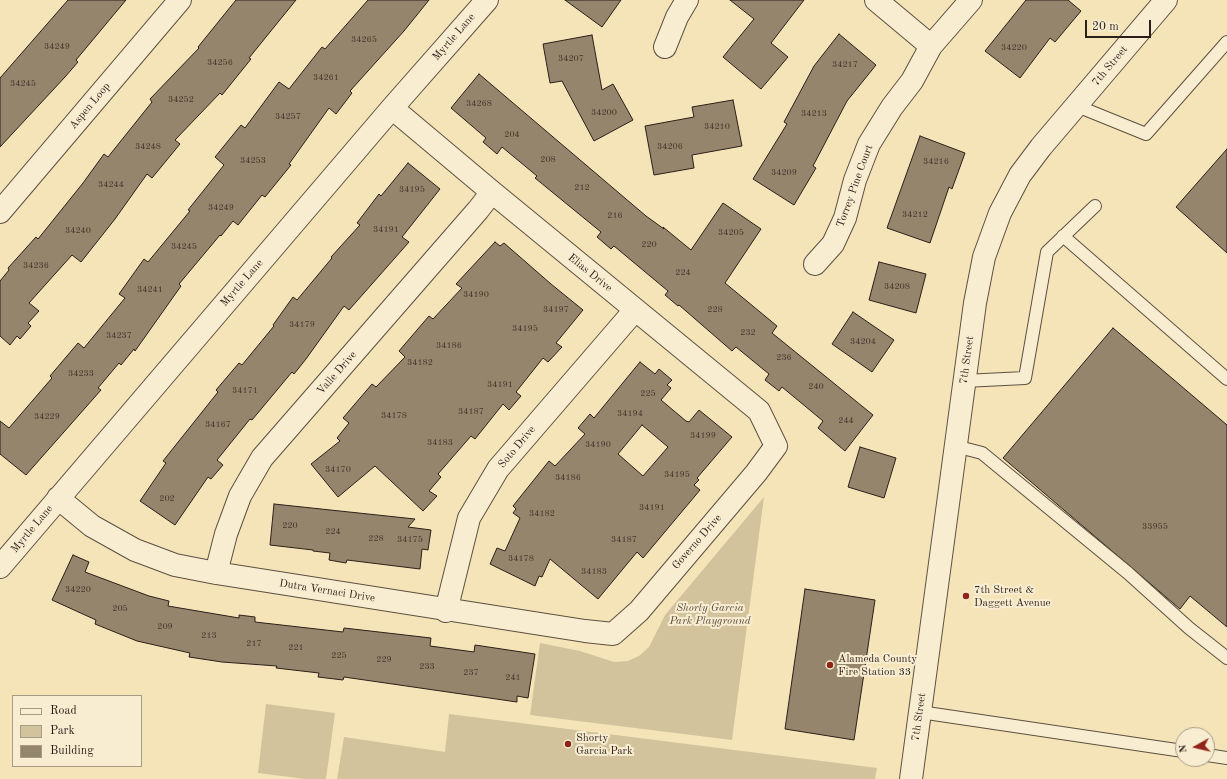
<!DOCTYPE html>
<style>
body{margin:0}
#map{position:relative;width:1227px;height:779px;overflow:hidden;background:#f4e4b8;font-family:"Old Standard TT",serif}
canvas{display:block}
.legend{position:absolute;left:12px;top:695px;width:130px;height:72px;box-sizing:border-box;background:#f8edd1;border:1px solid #a69b87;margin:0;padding:5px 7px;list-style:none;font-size:12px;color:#2b1f19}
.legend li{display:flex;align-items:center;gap:8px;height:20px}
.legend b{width:20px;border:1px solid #a69b87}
.north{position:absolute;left:1175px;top:727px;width:40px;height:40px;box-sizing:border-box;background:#f8edd1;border:1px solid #a69b87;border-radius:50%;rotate:262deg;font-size:11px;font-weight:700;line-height:16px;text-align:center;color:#2b1f19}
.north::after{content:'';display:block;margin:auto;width:14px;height:18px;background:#8f2418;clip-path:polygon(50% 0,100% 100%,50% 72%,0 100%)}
.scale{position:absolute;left:1085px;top:20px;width:66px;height:18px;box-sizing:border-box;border:2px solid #2b1f19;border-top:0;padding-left:5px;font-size:12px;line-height:14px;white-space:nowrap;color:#2b1f19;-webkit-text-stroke:3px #f8edd1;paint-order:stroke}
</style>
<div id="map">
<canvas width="1227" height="779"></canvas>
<ul class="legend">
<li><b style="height:5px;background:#f8edd1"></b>Road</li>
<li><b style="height:11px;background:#d2c39d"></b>Park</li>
<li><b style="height:11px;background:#94856c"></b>Building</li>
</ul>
<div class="north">N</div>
<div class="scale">20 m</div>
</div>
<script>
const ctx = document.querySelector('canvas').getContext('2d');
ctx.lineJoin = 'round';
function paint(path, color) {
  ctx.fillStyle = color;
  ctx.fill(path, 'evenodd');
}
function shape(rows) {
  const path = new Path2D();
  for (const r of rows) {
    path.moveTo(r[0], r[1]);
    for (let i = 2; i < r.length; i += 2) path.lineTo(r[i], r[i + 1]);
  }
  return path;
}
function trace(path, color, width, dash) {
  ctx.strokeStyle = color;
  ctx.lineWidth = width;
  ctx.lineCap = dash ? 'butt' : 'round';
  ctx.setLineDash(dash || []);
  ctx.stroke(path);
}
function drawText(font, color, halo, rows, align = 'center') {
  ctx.font = font + ' "Old Standard TT",serif';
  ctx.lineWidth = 4;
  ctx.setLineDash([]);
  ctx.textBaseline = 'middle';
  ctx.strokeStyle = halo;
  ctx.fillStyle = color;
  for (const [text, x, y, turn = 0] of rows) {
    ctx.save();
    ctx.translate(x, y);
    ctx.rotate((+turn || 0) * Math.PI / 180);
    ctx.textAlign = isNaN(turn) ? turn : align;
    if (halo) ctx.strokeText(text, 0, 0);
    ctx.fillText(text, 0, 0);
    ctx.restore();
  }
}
const green = shape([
 [764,497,732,740,530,715,540,643,580,651,614,662,628,661,639,656,649,647,665,615],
 [266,704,335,713,326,779,305,779,258,773],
 [449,714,877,768,875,779,337,779,344,737,445,752]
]);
const building = shape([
 [68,0,126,0,76,60,78,62,65,77,0,147,0,78,68,0],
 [236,0,296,0,249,58,251,59,222,95,220,93,175,140,180,144,152,178,147,174,115,219,81,262,72,255,29,303,39,311,28,323,31,326,20,339,17,336,10,345,0,336,0,281,9,270,8,268,36,237,38,239,83,183,104,154,108,157,152,102,150,99,199,48,198,47,236,0],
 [368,0,429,0,404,31,350,91,352,93,336,114,329,108,289,164,291,165,265,197,262,195,238,225,233,221,221,236,220,235,179,284,181,286,135,351,134,349,121,365,119,363,98,388,101,390,26,475,0,454,0,421,9,428,52,378,50,376,78,343,84,348,125,298,119,294,144,259,148,262,190,211,188,210,224,165,215,157,241,125,245,128,279,82,289,89,322,47,325,49,368,0],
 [565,0,621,0,602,27,565,0],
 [730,0,804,0,771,43,788,57,761,89,723,57,754,19,730,0],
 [1026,0,1068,0,1081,11,1055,42,1050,38,1020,78,985,51,1026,0],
 [839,34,876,65,847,101,813,166,816,168,794,205,753,179,787,124,784,122,814,66,839,34],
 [592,35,602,90,613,84,633,120,594,141,562,81,550,83,543,44,592,35],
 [479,74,646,216,664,229,663,227,691,250,723,203,761,229,725,283,777,326,772,333,873,415,845,451,818,428,823,421,782,387,779,391,765,380,769,374,736,347,732,351,679,305,678,306,665,295,668,291,614,246,611,249,597,237,601,232,535,178,537,176,502,147,497,154,483,142,486,138,451,108,479,74],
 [733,100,742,146,692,155,694,168,654,175,645,126,694,117,692,107,733,100],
 [920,136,965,153,952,189,949,187,930,243,887,228,920,136],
 [1227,149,1227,253,1176,207,1227,149],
 [408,163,440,189,402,237,409,242,349,310,344,306,306,359,294,374,292,372,252,420,250,419,217,460,223,465,211,479,208,477,175,525,140,501,166,463,163,461,218,392,216,390,239,363,242,365,274,326,273,325,293,297,297,300,332,258,331,257,360,225,357,223,379,194,381,196,408,163],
 [495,242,500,246,504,243,551,284,583,310,556,343,562,347,548,362,543,358,516,392,521,396,509,410,503,404,475,439,471,436,438,474,441,477,429,491,437,496,423,511,375,466,338,497,311,464,340,441,337,438,349,423,343,418,372,384,376,387,405,357,399,351,429,316,433,319,462,288,456,284,495,242],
 [879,262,926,274,916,313,869,300,879,262],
 [853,312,894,340,872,372,832,344,853,312],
 [1113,328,1227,425,1227,627,1190,596,1180,609,1003,458,1113,328],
 [640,362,655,374,659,369,672,380,667,385,671,388,661,400,686,421,689,422,699,410,732,437,697,478,699,480,694,485,700,490,643,558,637,552,598,599,550,559,542,577,539,576,535,586,490,564,497,548,505,551,520,518,513,513,516,509,513,506,549,461,555,466,585,434,578,428,590,414,594,418,640,362],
 [642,425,668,447,643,476,618,454,642,425],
 [860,447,896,458,884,498,848,487,860,447],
 [274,504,415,519,408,527,431,530,428,550,422,549,420,569,347,560,346,563,329,560,330,553,313,551,313,550,270,545,274,504],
 [73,555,89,562,85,572,149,596,169,601,168,606,239,618,239,615,255,617,255,622,343,632,344,628,431,638,430,646,474,652,475,645,535,654,528,698,517,696,517,702,344,677,343,680,318,677,319,673,276,668,277,666,222,662,189,657,190,653,137,641,95,624,96,620,52,600,73,555],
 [805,589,875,600,854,740,785,729,805,589]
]);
const service = shape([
 [1077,106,1146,134,1227,42],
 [1063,236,1227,379],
 [964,381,1025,378,1047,252,1095,206],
 [955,446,982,453,1128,573,1189,628,1227,658],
 [920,712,1183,751],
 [1207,755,1227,758]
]);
const minor = shape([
 [876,0,931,46],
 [665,47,677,17,687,0],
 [0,212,180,0],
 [815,264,833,244,845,218,855,180,869,144,892,107,912,81,931,46,971,0],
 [58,498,92,526,135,550,175,565,216,573,585,631,613,634,639,611,756,473,776,446,759,411,492,192,392,108],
 [0,567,392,108,487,0],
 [216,573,226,534,240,496,262,458,478,210,492,192],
 [446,611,469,518,498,469,635,310]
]);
const tertiary = shape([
 [911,779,975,303,984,257,1000,213,1020,175,1041,147,1166,0]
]);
const markers = [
 [966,596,4,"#8f2418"],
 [830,665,4,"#8f2418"],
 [568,744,4,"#8f2418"]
];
const numberNames = [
 ["34265",364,40],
 ["34249",57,47],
 ["34220",1014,48],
 ["34207",571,59],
 ["34256",220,63],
 ["34217",845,65],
 ["34261",326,78],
 ["34245",23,84],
 ["34252",181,100],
 ["34268",479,104],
 ["34200",604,113],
 ["34213",814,114],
 ["34257",288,117],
 ["34210",717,127],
 ["204",512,135],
 ["34248",148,147],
 ["34206",670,147],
 ["208",548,160],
 ["34253",253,161],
 ["34216",936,162],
 ["34209",784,173],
 ["34244",111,185],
 ["212",582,188],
 ["34195",412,190],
 ["34249",221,208],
 ["34212",915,215],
 ["216",615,216],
 ["34191",386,230],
 ["34240",78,231],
 ["34205",731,233],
 ["220",649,245],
 ["34245",184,247],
 ["34236",36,266],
 ["224",683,273],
 ["34208",897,287],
 ["34241",150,290],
 ["34190",476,295],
 ["34197",556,310],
 ["228",715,310],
 ["34179",302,325],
 ["34195",525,329],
 ["232",748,333],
 ["34237",119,336],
 ["34204",863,342],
 ["34186",449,346],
 ["236",784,358],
 ["34182",420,363],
 ["34233",81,374],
 ["34191",500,385],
 ["240",816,387],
 ["34171",245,391],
 ["225",648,394],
 ["34187",471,412],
 ["34194",630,414],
 ["34178",394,416],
 ["34229",47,417],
 ["244",846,421],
 ["34167",218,425],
 ["34199",703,436],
 ["34183",440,443],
 ["34190",598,445],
 ["34170",338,470],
 ["34195",677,475],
 ["34186",568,478],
 ["202",167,499],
 ["34191",652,508],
 ["34182",542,514],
 ["220",290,526],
 ["33955",1155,527],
 ["224",333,532],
 ["228",376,539],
 ["34175",410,540],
 ["34187",624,540],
 ["34178",521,559],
 ["34183",594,572],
 ["34220",78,590],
 ["205",120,609],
 ["209",165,627],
 ["213",209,636],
 ["217",254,644],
 ["221",296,648],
 ["225",339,656],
 ["229",384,660],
 ["233",427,667],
 ["237",471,673],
 ["241",513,678]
];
const streetNames = [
 ["Myrtle Lane",454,37,-49],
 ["7th Street",1110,66,-50],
 ["Aspen Loop",90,106,-50],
 ["Torrey Pine Court",855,186,-70],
 ["Elias Drive",590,273,39],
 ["Myrtle Lane",242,283,-49],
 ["7th Street",967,360,-82],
 ["Valle Drive",337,373,-49],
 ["Soto Drive",517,447,-50],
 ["Myrtle Lane",32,529,-50],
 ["Governo Drive",697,542,-49],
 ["Dutra Vernaci Drive",327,591,9],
 ["7th Street",919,717,-82]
];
const poiNames = [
 ["7th Street &",974,590],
 ["Daggett Avenue",974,603],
 ["Alameda County",838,659],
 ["Fire Station 33",838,672],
 ["Shorty",576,738],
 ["Garcia Park",576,751]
];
const parkNames = [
 ["Shorty Garcia",710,608],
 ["Park Playground",710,621]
];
paint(green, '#d2c39d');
paint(building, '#94856c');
trace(building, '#2b1f19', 1);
trace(service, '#5d5041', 14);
trace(minor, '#5d5041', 24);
trace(tertiary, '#5d5041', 24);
trace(service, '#f8edd1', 12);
trace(minor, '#f8edd1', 22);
trace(tertiary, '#f8edd1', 22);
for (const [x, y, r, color] of markers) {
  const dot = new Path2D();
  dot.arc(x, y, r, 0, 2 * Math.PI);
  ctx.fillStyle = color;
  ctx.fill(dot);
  trace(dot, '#f8edd1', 1.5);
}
drawText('9px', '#45382e', null, numberNames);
drawText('11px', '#2b1f19', '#f8edd1', streetNames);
drawText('11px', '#2b1f19', '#f8edd1', poiNames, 'left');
drawText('italic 11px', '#5d5041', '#f8edd1', parkNames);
</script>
